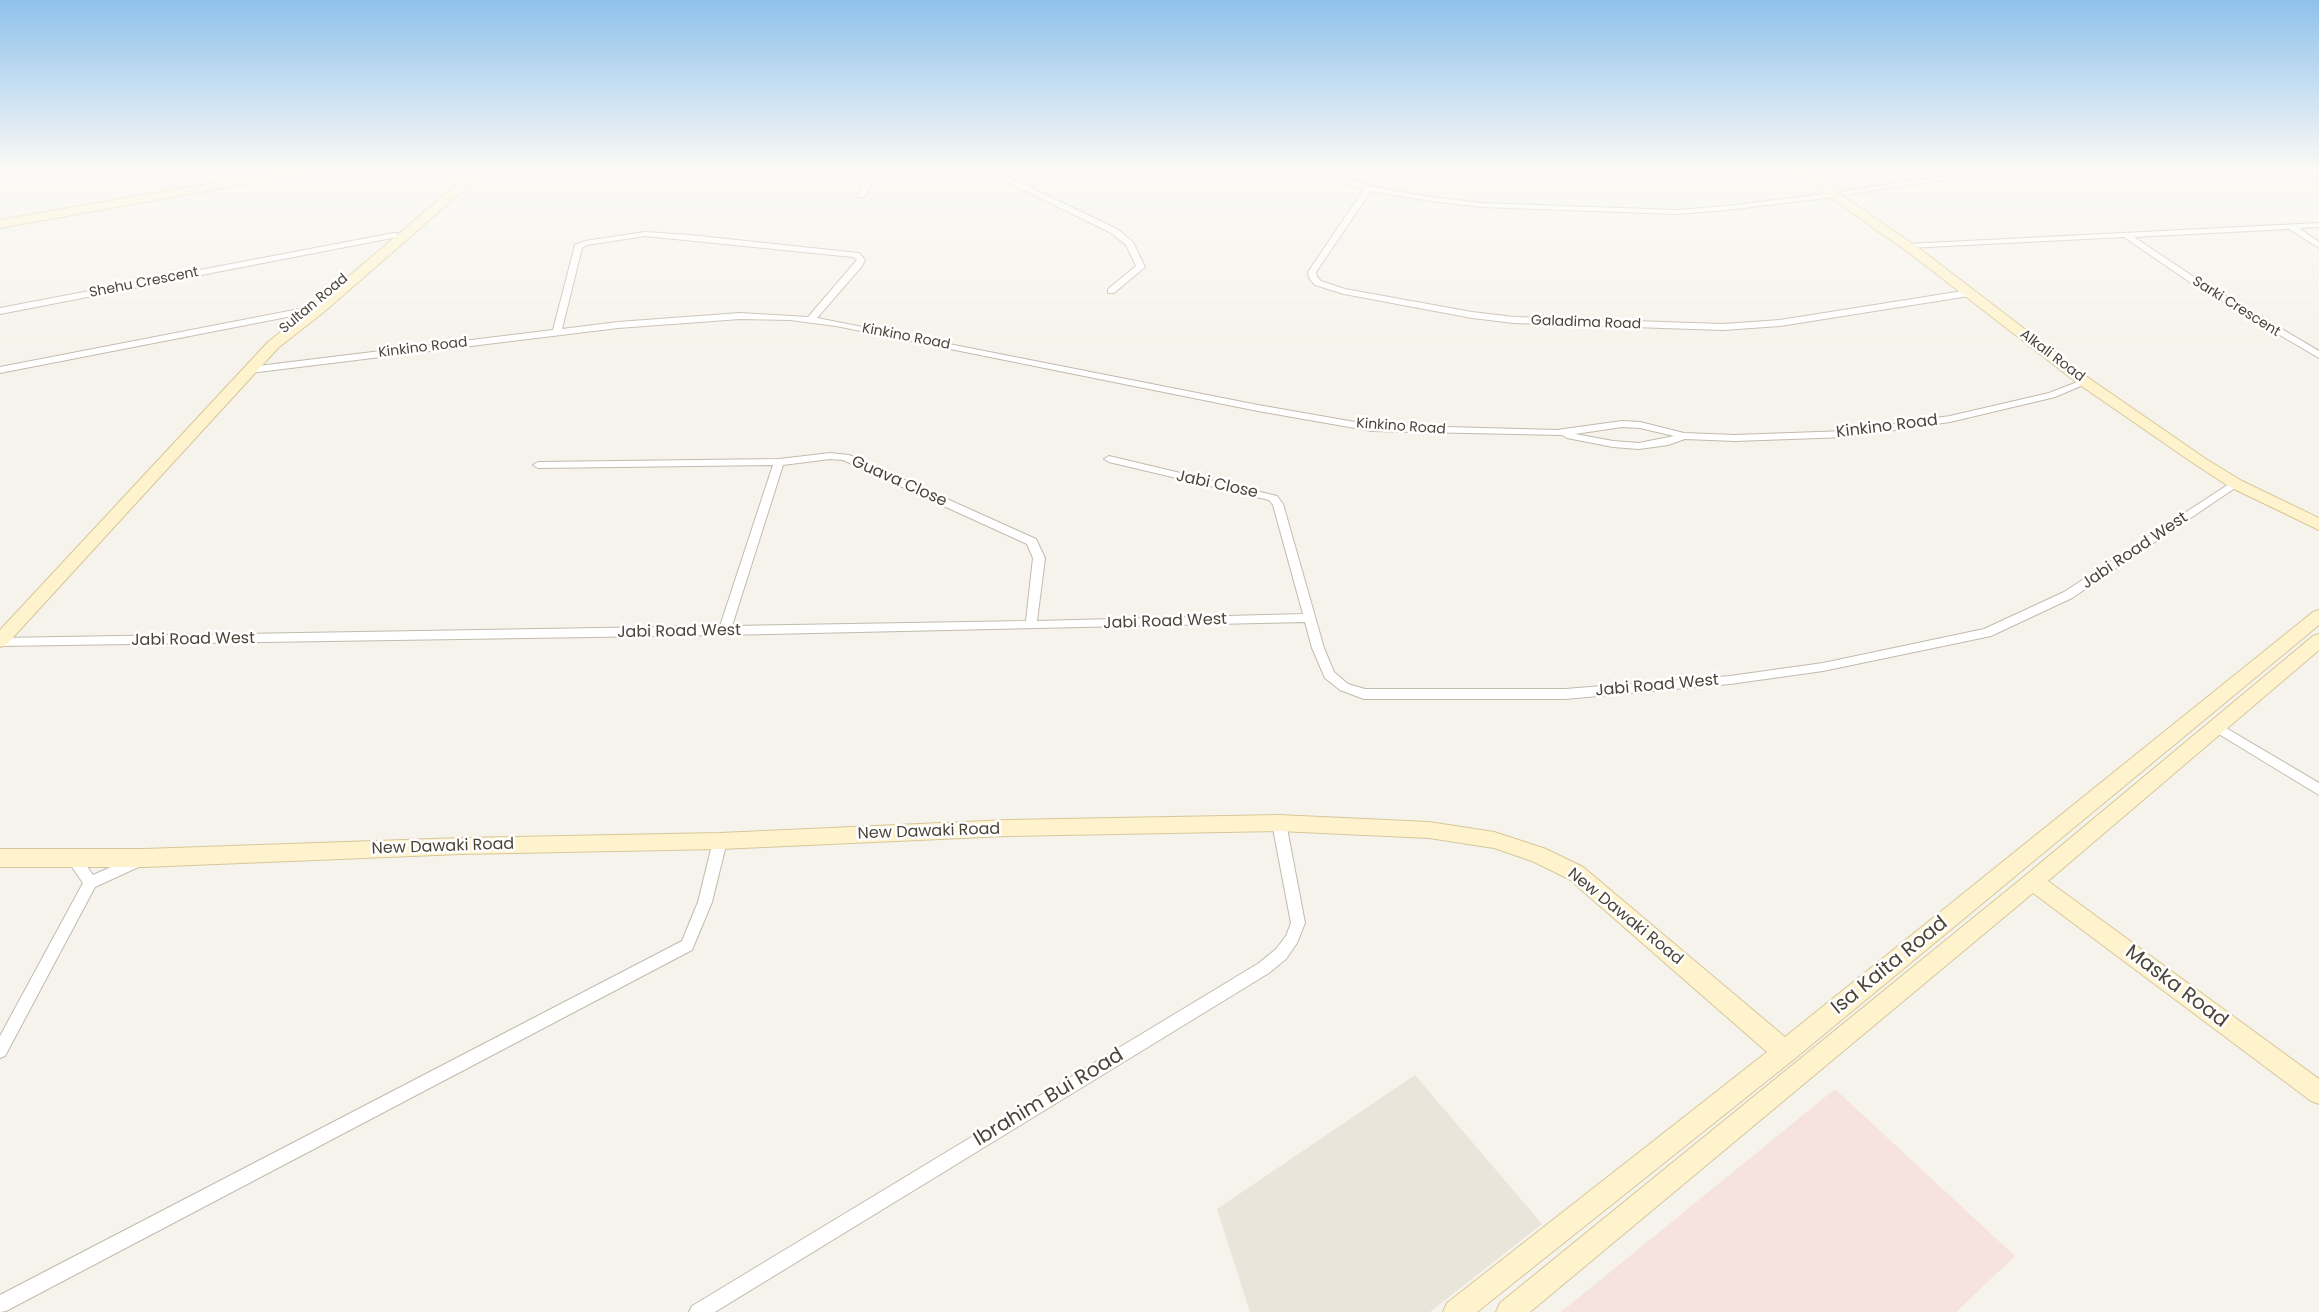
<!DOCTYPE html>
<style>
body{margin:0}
canvas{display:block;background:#f6f3ec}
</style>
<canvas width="2319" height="1312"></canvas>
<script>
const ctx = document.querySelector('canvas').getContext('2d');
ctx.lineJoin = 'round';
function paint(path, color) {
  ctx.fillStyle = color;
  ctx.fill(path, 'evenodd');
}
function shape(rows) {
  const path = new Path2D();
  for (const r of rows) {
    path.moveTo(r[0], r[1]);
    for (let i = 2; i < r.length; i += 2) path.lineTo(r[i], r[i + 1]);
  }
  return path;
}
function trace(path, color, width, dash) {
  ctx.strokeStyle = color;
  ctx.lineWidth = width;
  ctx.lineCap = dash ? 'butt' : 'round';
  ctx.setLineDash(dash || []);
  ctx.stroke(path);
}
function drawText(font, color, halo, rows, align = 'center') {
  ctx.font = font + ' Poppins,sans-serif';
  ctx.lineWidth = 5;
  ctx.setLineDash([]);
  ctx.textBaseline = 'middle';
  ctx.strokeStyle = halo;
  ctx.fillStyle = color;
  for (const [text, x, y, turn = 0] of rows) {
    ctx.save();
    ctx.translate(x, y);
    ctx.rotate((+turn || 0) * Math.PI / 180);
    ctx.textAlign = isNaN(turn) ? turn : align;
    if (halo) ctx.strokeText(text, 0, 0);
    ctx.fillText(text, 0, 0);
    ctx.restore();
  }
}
const residential = shape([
 [1415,1075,1542,1224,1430,1312,1250,1312,1217,1209]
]);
const education = shape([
 [20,169,91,169,16,180]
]);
const medical = shape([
 [1835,1089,2015,1256,1956,1312,1561,1312]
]);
const street = shape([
 [869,169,877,169,866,196,859,198,858,196,869,169],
 [981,169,992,169,1117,229,1133,242,1145,267,1114,293,1108,293,1108,289,1136,266,1126,245,1111,233,981,169],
 [1306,169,1319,169,1370,186,1430,197,1482,203,1676,210,1727,206,1833,193,1837,195,1833,197,1727,210,1676,214,1482,207,1430,201,1371,191,1316,272,1317,277,1321,281,1345,289,1472,312,1514,317,1723,324,1780,320,1969,290,1973,293,1969,296,1780,326,1723,330,1514,323,1472,318,1344,294,1315,285,1309,278,1308,272,1364,189,1306,169],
 [1992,169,2014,169,1844,195,1840,193,1844,191,1992,169],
 [2319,223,2319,227,2299,228,2319,242,2319,248,2289,229,2134,237,2197,279,2319,351,2319,358,2191,283,2124,237,1908,248,1904,246,1908,244,2319,223],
 [645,232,690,235,859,253,865,260,862,266,817,318,1258,405,1372,425,1557,430,1622,421,1640,422,1684,433,1735,435,1846,431,1950,416,2049,393,2085,379,2090,382,2055,397,1950,422,1846,437,1735,441,1685,439,1668,445,1639,449,1613,447,1567,438,1562,435,1372,431,1258,411,836,326,790,320,740,319,618,328,250,373,245,370,250,367,553,330,575,245,585,241,645,232],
 [645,236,853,257,857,260,808,317,740,313,618,322,562,329,582,248,587,245,645,236],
 [1622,427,1640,428,1674,436,1639,443,1613,441,1575,434,1622,427],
 [394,233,397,233,397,237,0,314,0,308,394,233],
 [320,305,324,308,323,310,0,373,0,367,320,305],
 [830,453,849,455,1036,539,1045,558,1037,621,1303,614,1273,505,1269,500,1109,462,1104,459,1109,456,1277,496,1283,504,1324,648,1334,672,1348,684,1365,689,1565,689,1730,676,1823,663,1984,629,2064,592,2232,482,2240,482,2241,484,2072,598,1991,636,1823,671,1730,684,1565,699,1364,699,1340,690,1325,678,1312,648,1305,622,724,635,0,646,0,638,720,626,773,465,538,468,533,465,538,462,779,459,830,453],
 [830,459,843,460,1027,544,1033,558,1026,621,732,626,783,465,830,459],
 [2216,722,2319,783,2319,795,2212,730,2210,727,2212,724,2216,722],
 [1279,818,1284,819,1286,823,1305,923,1297,943,1286,959,1269,973,715,1312,689,1312,692,1306,1259,963,1276,949,1286,936,1291,923,1272,823,1274,819,1279,818],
 [720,835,725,837,727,841,712,902,692,950,6,1311,0,1312,0,1295,682,941,698,902,713,841,715,837,720,835],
 [73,852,78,854,93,875,138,855,143,857,145,861,143,865,95,887,5,1056,0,1058,0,1036,83,883,66,858,68,854,73,852]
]);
const secondary = shape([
 [291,169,318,169,312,172,0,228,0,220,291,169],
 [475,169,488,169,325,311,278,348,6,645,0,647,0,630,268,342,315,305,475,169],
 [1790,169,1804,169,1920,249,2090,379,2206,459,2242,481,2319,518,2319,530,2230,487,2196,465,2080,385,1912,255,1790,169],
 [2319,610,2319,625,1793,1060,1477,1312,1443,1312,1447,1303,1767,1052,1569,879,1532,861,1494,848,1429,838,1279,831,1007,836,720,849,461,854,144,867,0,867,0,849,144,849,461,838,720,833,1007,820,1279,815,1429,822,1494,832,1546,849,1583,867,1785,1037,2313,612,2319,610],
 [2319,634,2319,650,2048,881,2319,1079,2319,1104,2311,1101,2033,893,1530,1312,1496,1312,1500,1303,2026,875,2313,636,2319,634]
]);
const farStreetnames = [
 ["Shehu Crescent",144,283,-11],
 ["Sultan Road",314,304,-40],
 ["Sarki Crescent",2236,307,32],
 ["Galadima Road",1586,323,2],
 ["Kinkino Road",906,337,11],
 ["Kinkino Road",423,348,-7],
 ["Alkali Road",2052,356,37],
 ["Kinkino Road",1401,427,4]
];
const streetNames = [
 ["Kinkino Road",1887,427,-7],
 ["Guava Close",899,482,24],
 ["Jabi Close",1217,485,12],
 ["Jabi Road West",2135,551,-34],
 ["Jabi Road West",1165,622,-2],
 ["Jabi Road West",679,632,-1],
 ["Jabi Road West",193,640,-1],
 ["Jabi Road West",1657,686,-5],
 ["New Dawaki Road",929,832,-2],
 ["New Dawaki Road",443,847,-2],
 ["New Dawaki Road",1625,917,39]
];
const nearStreetnames = [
 ["Isa Kaita Road",1890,966,-39],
 ["Maska Road",2176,987,37],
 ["Ibrahim Bui Road",1049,1098,-31]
];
paint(residential, '#eae5da');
paint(education, '#efe8d6');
paint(medical, '#f6e3e0');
trace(street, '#c2bbae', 2);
trace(secondary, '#d6c79b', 2);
paint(street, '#fff');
paint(secondary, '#fff3cd');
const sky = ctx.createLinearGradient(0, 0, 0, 353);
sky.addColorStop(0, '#8fc1ec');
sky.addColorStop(0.48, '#fbfaf6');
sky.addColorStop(1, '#fbfaf600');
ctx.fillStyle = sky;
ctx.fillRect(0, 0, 2319, 353);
drawText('14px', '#4b4439', '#fff', farStreetnames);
drawText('16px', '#4b4439', '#fff', streetNames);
drawText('20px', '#4b4439', '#fff', nearStreetnames);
</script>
